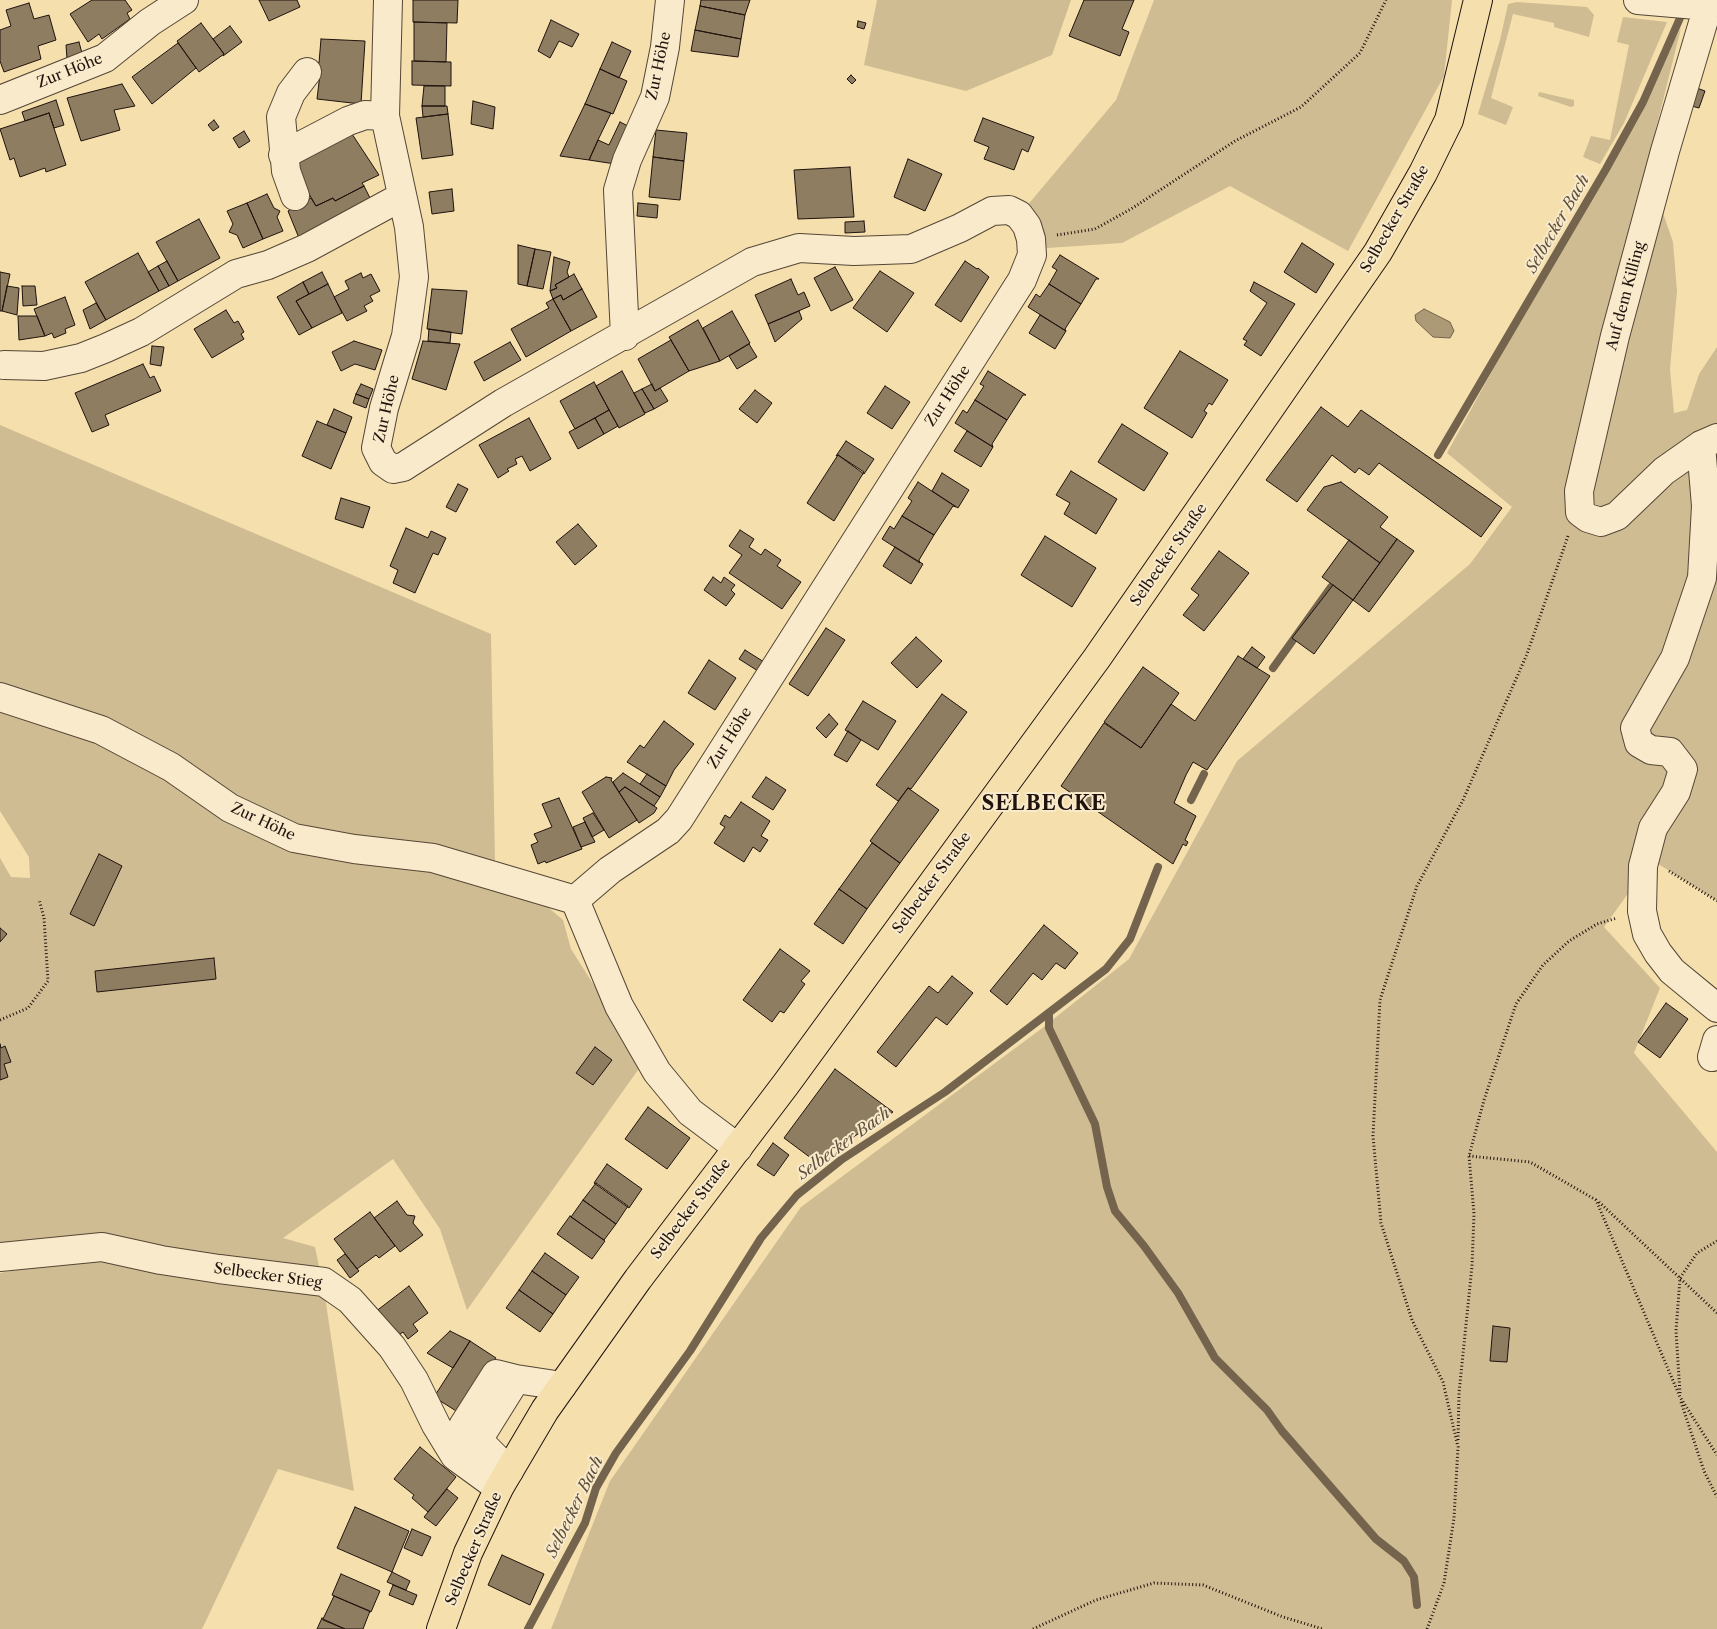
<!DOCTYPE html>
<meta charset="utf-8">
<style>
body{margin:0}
canvas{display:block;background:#f4dfad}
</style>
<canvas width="1717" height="1629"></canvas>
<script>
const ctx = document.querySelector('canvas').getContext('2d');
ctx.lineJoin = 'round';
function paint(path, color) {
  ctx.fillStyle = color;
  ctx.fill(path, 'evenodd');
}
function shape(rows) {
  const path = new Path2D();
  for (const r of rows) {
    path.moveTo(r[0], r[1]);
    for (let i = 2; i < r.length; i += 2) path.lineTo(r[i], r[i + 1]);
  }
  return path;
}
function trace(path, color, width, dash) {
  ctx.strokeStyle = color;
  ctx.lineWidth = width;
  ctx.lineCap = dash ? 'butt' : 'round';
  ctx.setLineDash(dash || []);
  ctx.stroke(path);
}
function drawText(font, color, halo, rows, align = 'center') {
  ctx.font = font + ' "Libre Caslon Text",serif';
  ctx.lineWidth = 4;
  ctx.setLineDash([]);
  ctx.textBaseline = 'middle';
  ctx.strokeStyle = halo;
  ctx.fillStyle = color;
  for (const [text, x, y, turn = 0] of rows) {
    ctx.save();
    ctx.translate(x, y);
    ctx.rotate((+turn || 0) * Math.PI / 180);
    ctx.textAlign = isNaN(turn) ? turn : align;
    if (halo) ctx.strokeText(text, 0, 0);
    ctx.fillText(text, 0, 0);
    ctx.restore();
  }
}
const green = shape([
 [877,0,1071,0,1052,55,966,91,864,65],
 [1154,0,1452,0,1444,76,1348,251,1230,186,1122,243,1047,248,1026,207,1116,100],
 [1517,2,1587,7,1594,15,1593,19,1589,37,1554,27,1554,23,1513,14,1491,98,1513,107,1506,125,1478,114,1500,40,1508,4],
 [1623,17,1667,22,1624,123,1600,164,1583,157,1591,136,1610,140,1629,45,1617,42],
 [1681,28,1566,490,1613,528,1695,467,1607,508,1599,507,1593,502,1589,493,1651,237,1663,213,1673,242,1677,291,1670,369,1674,413,1687,410,1699,374,1717,347,1717,901,1652,860,1604,927,1660,988,1634,1053,1717,1152,1717,1629,551,1629,610,1481,801,1207,1041,1029,1129,959,1237,761,1470,564,1512,507,1447,453],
 [1539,92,1574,100,1574,106,1571,107,1538,96],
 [0,425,491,634,495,862,563,920,571,949,643,1063,467,1310,440,1229,393,1159,283,1238,315,1247,321,1276,0,1253,0,858,11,877,30,878,29,857,0,811],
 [99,1255,324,1290,354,1491,278,1469,202,1629,0,1629,0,1273]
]);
const water = shape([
 [1424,309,1450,322,1454,331,1450,338,1433,337,1416,321,1415,315,1424,309]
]);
const stream = shape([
 [1438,455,1606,169,1643,102,1684,9],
 [1273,668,1331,587],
 [1191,800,1204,774],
 [1049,1013,1049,1028,1095,1124,1107,1187,1115,1211,1144,1246,1178,1293,1215,1358,1267,1410,1282,1431,1376,1539,1404,1561,1414,1577,1417,1605],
 [528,1629,585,1523,596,1488,616,1453,690,1351,761,1238,797,1195,841,1160,945,1092,1106,969,1130,939,1158,867]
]);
const building = shape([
 [92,0,125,0,132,10,127,13,130,19,102,39,99,34,88,42,70,14,92,0],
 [259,0,297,0,300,7,269,21,259,0],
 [413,0,458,0,457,23,413,22,413,0],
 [701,0,750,0,745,15,700,6,701,0],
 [1084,0,1134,0,1122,29,1129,32,1120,56,1069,36,1084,0],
 [29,3,34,19,49,15,56,40,38,46,41,59,4,72,0,61,0,30,11,26,6,10,29,3],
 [700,6,745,15,741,39,695,30,700,6],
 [551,20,579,34,572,47,559,41,550,58,538,51,551,20],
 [858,21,866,23,864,29,857,27,858,21],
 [414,22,447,23,446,62,414,61,414,22],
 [201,23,224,54,199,72,177,41,201,23],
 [230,26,242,42,223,56,224,54,213,39,230,26],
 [695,30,741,39,738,57,691,51,695,30],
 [321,39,365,41,361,104,317,99,320,74,316,73,317,63,319,63,321,39],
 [79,42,83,57,67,59,66,45,79,42],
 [612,42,631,51,619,78,600,69,612,42],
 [178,43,196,68,152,104,132,77,178,43],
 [412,61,451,62,451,86,412,85,412,61],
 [600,69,627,81,613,114,585,104,600,69],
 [851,75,856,80,852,84,847,79,851,75],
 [122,84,135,106,114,110,120,130,81,141,67,98,122,84],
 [424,86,445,86,445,106,422,106,424,86],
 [1694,87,1705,91,1699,108,1688,105,1694,87],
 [56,100,64,125,54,128,49,113,25,121,22,112,56,100],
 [473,101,495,107,493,129,471,124,473,101],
 [585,104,611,113,598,140,589,160,560,156,585,104],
 [422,106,447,106,448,114,423,117,422,106],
 [49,113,66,165,46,172,45,168,20,177,14,158,10,160,0,129,49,113],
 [448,114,453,155,422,159,416,118,448,114],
 [983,118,1034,137,1028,152,1022,149,1014,170,984,159,989,147,974,141,983,118],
 [214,120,219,127,213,131,208,125,214,120],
 [620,122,630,127,615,164,589,160,598,140,609,145,620,122],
 [656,130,687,133,684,161,653,157,656,130],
 [244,131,250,141,239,148,233,138,244,131],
 [352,134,379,175,362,183,364,186,335,201,333,198,316,206,293,166,352,134],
 [653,157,684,161,680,200,649,197,653,157],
 [908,159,942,174,925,211,894,197,908,159],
 [850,167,854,217,798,219,794,170,850,167],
 [364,186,370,198,299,238,288,211,311,198,316,206,333,198,335,201,364,186],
 [452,189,454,211,432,214,429,192,452,189],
 [267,194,274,208,280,211,277,217,283,231,263,239,247,203,267,194],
 [247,203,263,239,243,248,237,235,229,232,233,224,227,211,247,203],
 [638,203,658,205,657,218,637,216,638,203],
 [199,219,220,258,178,281,156,242,199,219],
 [864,221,865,232,845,233,845,222,864,221],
 [1302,243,1334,264,1316,293,1284,272,1302,243],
 [518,245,535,249,527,286,518,284,518,245],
 [535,249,551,252,543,289,527,286,535,249],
 [138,253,159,291,106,320,85,282,138,253],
 [1060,255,1099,279,1096,279,1081,304,1049,284,1057,270,1052,267,1060,255],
 [554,257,570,262,567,272,569,277,555,285,557,288,550,291,554,257],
 [167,261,178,281,169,286,158,266,167,261],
 [965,261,977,269,978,268,989,277,961,322,935,305,965,261],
 [158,266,169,286,159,291,148,272,158,266],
 [835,267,853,300,831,311,814,278,835,267],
 [880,271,914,293,887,332,853,308,880,271],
 [0,272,10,274,2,311,0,311,0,272],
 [322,272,328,284,309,294,303,282,322,272],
 [361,273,363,278,371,274,380,291,370,296,373,301,364,306,367,311,347,321,334,297,349,289,345,281,361,273],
 [574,274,582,289,563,300,561,295,553,299,550,291,557,288,555,285,574,274],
 [791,279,798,295,804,292,810,306,768,324,755,295,791,279],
 [303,282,309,294,296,301,312,328,299,335,277,297,303,282],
 [1254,282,1295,304,1261,356,1244,345,1247,341,1243,339,1267,303,1250,291,1254,282],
 [328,284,342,313,312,328,296,301,328,284],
 [1049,284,1081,304,1065,329,1066,331,1028,307,1036,294,1040,297,1049,284],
 [7,286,19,288,17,315,2,311,7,286],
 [22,286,35,286,37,305,23,306,22,286],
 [432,289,467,291,462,334,427,329,432,289],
 [582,289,597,317,571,331,553,299,561,295,563,300,582,289],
 [65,297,75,325,65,329,66,333,54,338,52,333,45,336,34,309,65,297],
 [553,299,571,331,526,357,511,329,549,308,546,303,553,299],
 [96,303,106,320,90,329,83,310,96,303],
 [226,310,234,323,238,321,244,332,241,334,244,339,212,358,194,329,226,310],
 [732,311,750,343,720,361,703,328,732,311],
 [799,311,802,319,775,342,768,324,799,311],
 [1040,315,1066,331,1055,349,1029,333,1040,315],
 [18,316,37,316,45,336,19,340,18,316],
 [698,320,720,361,689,371,669,337,698,320],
 [429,329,451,332,450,343,428,341,429,329],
 [671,340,689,371,655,391,638,359,671,340],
 [354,341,382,350,375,370,355,364,341,371,332,352,354,341],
 [423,341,460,344,446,390,412,379,423,341],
 [510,342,521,360,484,381,474,362,510,342],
 [749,344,757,357,737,369,729,356,749,344],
 [152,346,164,347,161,366,150,364,152,346],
 [1180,351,1228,380,1212,405,1209,403,1204,411,1207,413,1192,438,1144,408,1180,351],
 [143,364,150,378,154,376,161,391,105,415,109,425,92,432,75,393,143,364],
 [622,371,645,414,619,428,596,386,622,371],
 [988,371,1026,395,1023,395,1007,420,975,400,984,386,980,384,988,371],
 [594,382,609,410,575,429,560,401,594,382],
 [361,384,373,389,369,399,356,394,361,384],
 [652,384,655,391,660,388,668,401,654,409,642,389,652,384],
 [885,386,910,402,892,429,867,413,885,386],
 [642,389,654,409,645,413,634,393,642,389],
 [755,390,772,403,757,423,739,409,755,390],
 [356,394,369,399,366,408,353,403,356,394],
 [975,400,1007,420,992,444,993,447,955,423,963,410,967,413,975,400],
 [1321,407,1348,427,1361,410,1502,508,1481,537,1379,463,1369,475,1359,468,1355,473,1332,455,1297,502,1266,480,1321,407],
 [334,409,352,417,346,433,327,425,334,409],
 [609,410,618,426,604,434,595,418,609,410],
 [529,418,551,459,530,471,522,456,515,459,517,464,507,469,509,471,498,478,479,445,529,418],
 [595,418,604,434,578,449,569,432,595,418],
 [317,421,346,433,331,469,302,456,317,421],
 [1122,424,1168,453,1144,491,1098,462,1122,424],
 [967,431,993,447,981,467,954,451,967,431],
 [846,441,874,459,864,474,838,455,836,456,846,441],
 [838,455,864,472,834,521,807,503,838,455],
 [1071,471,1117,499,1096,534,1064,514,1070,503,1056,495,1071,471],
 [942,473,969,490,958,508,932,491,942,473],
 [918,482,956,507,953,506,934,535,902,516,912,501,908,498,918,482],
 [1341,482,1388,517,1380,527,1397,539,1380,563,1307,510,1324,487,1341,482],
 [458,484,468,489,456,512,446,507,458,484],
 [341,498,370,507,363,528,335,519,341,498],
 [902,516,934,535,919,560,920,563,882,539,890,526,894,529,902,516],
 [578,524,597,546,575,565,556,542,578,524],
 [406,528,428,538,431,531,446,538,438,555,433,553,415,593,393,583,398,570,390,566,406,528],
 [740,530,754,539,749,547,761,555,765,549,781,560,777,566,801,582,782,609,729,573,742,555,729,546,740,530],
 [1045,536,1096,568,1072,607,1021,575,1045,536],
 [1397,539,1414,551,1369,612,1353,600,1397,539],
 [1349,540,1380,563,1353,600,1322,577,1349,540],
 [895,547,923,564,911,584,883,566,895,547],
 [1219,551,1249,573,1204,631,1183,615,1199,595,1191,589,1219,551],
 [713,577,721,583,724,577,735,585,731,590,735,594,726,606,704,590,713,577],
 [1333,585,1353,600,1314,654,1292,638,1333,585],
 [826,628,845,640,808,696,789,684,826,628],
 [916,637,942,661,917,688,891,663,916,637],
 [1252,647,1265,657,1257,668,1243,659,1252,647],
 [745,650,764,662,758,671,739,659,745,650],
 [1238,656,1270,676,1207,770,1193,762,1186,775,1174,803,1196,816,1185,840,1188,842,1186,846,1183,844,1173,864,1061,786,1104,723,1141,748,1171,704,1195,721,1238,656],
 [709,660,736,678,715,710,688,693,709,660],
 [1143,667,1179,693,1141,748,1104,722,1143,667],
 [942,694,967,712,911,789,908,788,898,801,876,785,942,694],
 [863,701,896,721,878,750,845,730,863,701],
 [829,714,838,724,826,738,816,728,829,714],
 [664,721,694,744,674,770,666,786,627,762,640,745,644,748,664,721],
 [848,731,861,740,847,762,834,755,848,731],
 [623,773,660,797,654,806,625,787,619,792,613,782,623,773],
 [647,774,666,786,660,797,640,784,647,774],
 [606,777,612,778,611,780,637,820,609,838,582,792,606,777],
 [766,777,786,790,773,810,752,797,766,777],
 [625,787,657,808,654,813,639,823,619,792,625,787],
 [908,788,939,810,900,863,870,841,908,788],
 [559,798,582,849,546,863,545,861,538,864,531,845,538,842,534,834,552,827,542,804,559,798],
 [741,802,770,821,761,836,768,840,760,852,753,847,744,862,714,843,725,827,720,824,725,815,730,818,741,802],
 [593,813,604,830,592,837,583,818,593,813],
 [585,822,595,842,581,847,573,827,585,822],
 [872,843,900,863,867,909,839,889,872,843],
 [99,854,122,866,94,926,70,914,99,854],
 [839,889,867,909,843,944,814,924,839,889],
 [1044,925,1078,953,1065,969,1056,963,1042,980,1033,973,1007,1005,990,991,1044,925],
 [0,928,7,934,0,942,0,928],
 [780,949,810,971,801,981,805,984,784,1013,780,1011,772,1022,743,1000,780,949],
 [214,958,216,979,97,992,95,971,214,958],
 [952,976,973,993,947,1025,936,1017,896,1067,877,1052,929,986,938,993,952,976],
 [1666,1003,1688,1019,1660,1058,1638,1042,1666,1003],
 [0,1044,1,1048,5,1046,11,1062,4,1064,8,1077,0,1080,0,1044],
 [595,1047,612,1060,593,1085,576,1073,595,1047],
 [835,1069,893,1112,815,1161,784,1138,835,1069],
 [648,1107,690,1138,667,1169,625,1139,648,1107],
 [773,1143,789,1155,774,1176,757,1165,773,1143],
 [607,1164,642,1189,629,1208,594,1183,607,1164],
 [596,1183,628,1206,616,1224,583,1200,596,1183],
 [583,1200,616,1224,604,1240,571,1217,583,1200],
 [397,1201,407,1215,415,1216,413,1223,423,1235,400,1252,374,1218,397,1201],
 [370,1212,395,1246,379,1258,376,1255,357,1269,334,1239,370,1212],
 [570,1216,605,1241,592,1259,557,1234,570,1216],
 [545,1253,579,1277,566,1295,532,1271,545,1253],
 [345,1254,359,1271,350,1278,337,1260,345,1254],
 [532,1271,566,1295,553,1314,519,1290,532,1271],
 [409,1286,428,1313,413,1324,418,1331,408,1339,403,1332,393,1339,375,1312,409,1286],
 [519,1290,553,1314,540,1332,506,1308,519,1290],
 [1493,1326,1510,1328,1507,1362,1490,1361,1493,1326],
 [450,1331,470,1341,453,1368,427,1353,450,1331],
 [470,1341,496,1358,461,1414,434,1397,470,1341],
 [420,1447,456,1477,428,1512,412,1498,414,1495,394,1479,420,1447],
 [447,1489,458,1498,436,1526,424,1517,447,1489],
 [355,1507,409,1531,392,1572,337,1548,355,1507],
 [412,1529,431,1537,422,1556,404,1548,412,1529],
 [502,1555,544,1574,530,1605,488,1585,502,1555],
 [392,1572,410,1581,406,1590,387,1582,392,1572],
 [341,1574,380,1591,371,1612,332,1595,341,1574],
 [393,1585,417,1595,413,1605,389,1595,393,1585],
 [334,1596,370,1611,363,1629,345,1629,323,1619,334,1596],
 [322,1618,323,1620,345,1629,317,1629,322,1618]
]);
const path = shape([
 [1057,235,1095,229,1131,209,1235,141,1301,107,1360,53,1386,0],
 [1669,871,1717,901],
 [0,1020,28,1008,48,981,44,918,39,899],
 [1469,1156,1530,1162,1596,1200,1680,1397,1717,1455],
 [1599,1202,1717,1313],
 [1680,1393,1676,1331,1680,1278,1697,1253,1717,1241],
 [1681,1402,1704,1471,1717,1497],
 [1458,1440,1459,1393,1472,1266,1474,1214,1469,1156,1484,1100,1516,1004,1543,965,1569,941,1597,924,1617,918],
 [1033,1629,1096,1600,1154,1583,1203,1585,1283,1617,1323,1629],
 [1427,1629,1444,1583,1454,1518,1458,1447,1443,1382,1412,1320,1381,1223,1373,1136,1380,1000,1417,886,1463,800,1527,654,1568,536]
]);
const minor = shape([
 [388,0,385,116,409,227,414,277,406,336,384,408,376,448,383,462,393,469,403,467,503,403,752,262,799,248,854,251,911,249,960,228,992,211,1009,210,1019,215,1027,226,1031,239,1032,255,1022,280,679,819,668,831,610,870,575,900],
 [1638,0,1708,6],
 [1713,0,1708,6,1665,151,1615,336,1579,491,1580,512,1588,518,1601,522,1617,516,1664,471,1701,445,1717,438],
 [0,100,105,58,150,22,184,0],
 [283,155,348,121,365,115,385,116],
 [295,196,286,171,281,117,291,93,307,72],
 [625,336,618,190,627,160,655,97,665,47,670,0],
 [4,365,44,366,81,358,106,348,141,332,236,274,268,265,307,248,401,197],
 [1701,445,1706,506,1702,578,1675,658,1635,728,1639,743,1651,750,1670,752,1683,769,1676,792,1653,828,1643,866,1642,911,1647,934,1658,953,1672,971,1717,1008],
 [0,697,101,730,171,767,230,808,294,838,354,849,433,858,575,900,619,1006,657,1072,690,1112,738,1148],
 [1712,1057,1717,1040],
 [0,1257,102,1247,161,1260,219,1269,324,1282,350,1300,392,1347,414,1380,436,1425,455,1456,499,1488],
 [478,1440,463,1426,496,1374,516,1379],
 [509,1471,478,1440,516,1379,562,1386]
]);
const major = shape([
 [441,1629,468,1553,499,1488,545,1410,638,1279,786,1084,1097,658,1378,252,1423,173,1449,120,1478,0]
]);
const streetNames = [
 ["Zur Höhe",659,66,-78],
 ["Zur Höhe",70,71,-22],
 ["Selbecker Straße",1395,219,-60],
 ["Auf dem Killing",1626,296,-75],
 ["Zur Höhe",948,396,-57],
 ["Zur Höhe",387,409,-77],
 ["Selbecker Straße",1169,555,-55],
 ["Zur Höhe",730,738,-58],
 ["Zur Höhe",263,822,25],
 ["Selbecker Straße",932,883,-54],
 ["Selbecker Straße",691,1209,-53],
 ["Selbecker Stieg",268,1276,8],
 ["Selbecker Straße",474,1549,-67]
];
const waterNames = [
 ["Selbecker Bach",1558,224,-60],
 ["Selbecker Bach",844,1144,-36],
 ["Selbecker Bach",575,1507,-64]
];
const districtNames = [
 ["SELBECKE",1044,804]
];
paint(green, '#d0bc92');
paint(water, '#ac9a77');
trace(water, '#74644d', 1);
trace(stream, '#74644d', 8);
paint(building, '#8e7d61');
trace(building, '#20130e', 1);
trace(minor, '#554636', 30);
trace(major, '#20130e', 30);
trace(path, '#20130e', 3, [1, 2.5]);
trace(minor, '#f8eaca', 28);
trace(major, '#f4dfad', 28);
drawText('15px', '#20130e', '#f8eaca', streetNames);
drawText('italic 16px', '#5f503d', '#f8eaca', waterNames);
ctx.letterSpacing = '1px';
drawText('bold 20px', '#20130e', '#f8eaca', districtNames);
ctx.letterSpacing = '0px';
</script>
